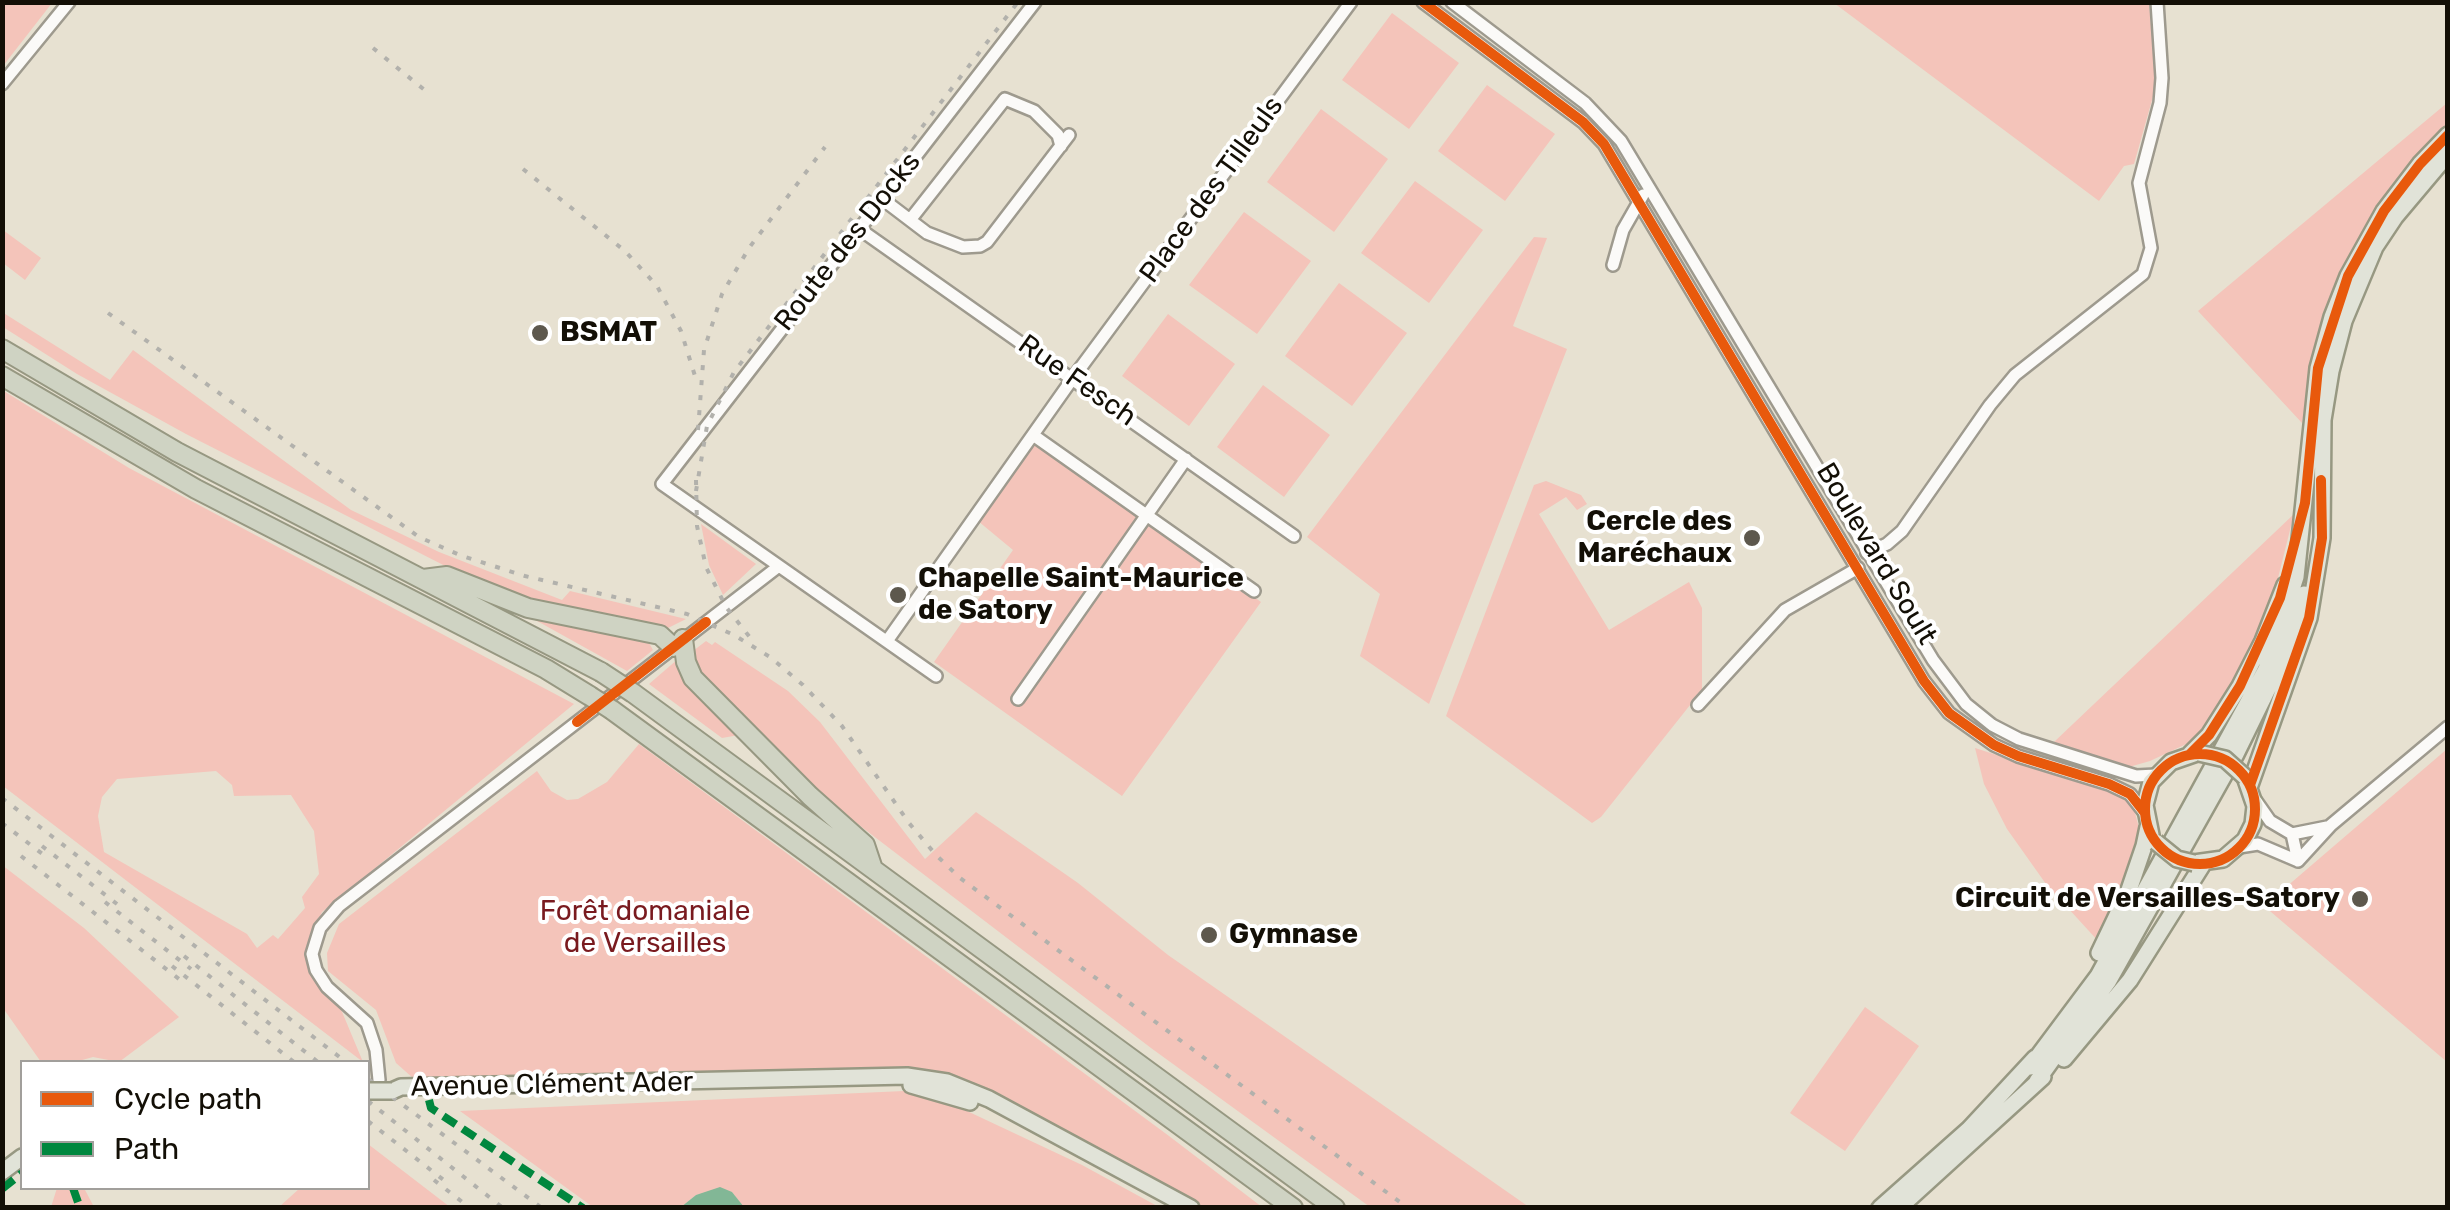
<!DOCTYPE html>
<meta charset="utf-8">
<style>
body{margin:0}
#map{position:relative;width:2450px;height:1210px;overflow:hidden;background:#e7e1d1;font-family:Rubik,sans-serif}
canvas{display:block}
.frame{position:absolute;inset:0;border:5px solid #130f06;pointer-events:none}
.legend{position:absolute;left:20px;top:1060px;width:350px;height:130px;box-sizing:border-box;background:#fff;border:2px solid #a19f9b;margin:0;padding:12px 18px;list-style:none;font-size:30px;color:#130f06}
.legend li{display:flex;align-items:center;gap:20px;height:50px}
.legend b{width:50px;border:2px solid #a19f9b}
</style>
<div id="map">
<canvas width="2450" height="1210"></canvas>
<div class="frame"></div>
<ul class="legend">
<li><b style="height:12px;background:#e8590c"></b>Cycle path</li>
<li><b style="height:12px;background:#00873e"></b>Path</li>
</ul>
</div>
<script>
const ctx = document.querySelector('canvas').getContext('2d');
ctx.lineJoin = 'round';
function paint(path, color) {
  ctx.fillStyle = color;
  ctx.fill(path, 'evenodd');
}
function shape(rows) {
  const path = new Path2D();
  for (const r of rows) {
    if (r.length === 3) {
      path.moveTo(r[0] + r[2], r[1]);
      path.arc(r[0], r[1], r[2], 0, 2 * Math.PI);
      continue;
    }
    path.moveTo(r[0], r[1]);
    for (let i = 2; i < r.length; i += 2) path.lineTo(r[i], r[i + 1]);
  }
  return path;
}
function trace(path, color, width, dash) {
  ctx.strokeStyle = color;
  ctx.lineWidth = width;
  ctx.lineCap = dash ? 'butt' : 'round';
  ctx.setLineDash(dash || []);
  ctx.stroke(path);
}
function drawText(font, color, halo, rows, align = 'center') {
  ctx.font = font + ' Rubik,sans-serif';
  ctx.lineWidth = 8;
  ctx.setLineDash([]);
  ctx.textBaseline = 'middle';
  ctx.strokeStyle = halo;
  ctx.fillStyle = color;
  for (const [text, x, y, turn = 0] of rows) {
    ctx.save();
    ctx.translate(x, y);
    ctx.rotate((+turn || 0) * Math.PI / 180);
    ctx.textAlign = isNaN(turn) ? turn : align;
    if (halo) ctx.strokeText(text, 0, 0);
    ctx.fillText(text, 0, 0);
    ctx.restore();
  }
}
const green = shape([
 [3,2,52,3,3,66,2,3],
 [1834,3,2149,3,2155,67,2154,93,2134,164,2124,166,2099,201],
 [1392,13,1459,63,1409,129,1342,80],
 [1487,85,1555,134,1505,201,1438,151],
 [2447,103,2447,127,2393,183,2333,290,2313,360,2302,423,2198,311],
 [1321,109,1388,159,1334,232,1267,182],
 [1415,181,1483,230,1429,303,1361,253],
 [1244,212,1311,261,1257,334,1189,285],
 [3,230,41,258,25,280,3,263],
 [1534,237,1547,238,1513,326,1567,349,1429,704,1360,656,1380,594,1307,537],
 [1339,283,1407,333,1352,406,1285,356],
 [2,312,110,380,133,350,351,510,439,552,562,600,570,591,686,619,668,628,577,612,514,595,459,573,186,434,77,374,3,327],
 [1168,314,1235,364,1189,426,1122,376],
 [1263,385,1330,435,1284,497,1217,447],
 [2,390,129,468,574,704,322,912,310,941,310,970,340,1007,363,1062,3,786],
 [216,771,232,785,234,796,291,795,314,831,319,874,302,897,305,908,278,939,273,935,257,948,247,934,104,852,98,816,102,797,117,779],
 [1034,442,1261,602,1122,796,934,662,1013,550,978,521],
 [1546,481,1581,495,1587,504,1577,510,1566,497,1539,514,1609,630,1689,582,1702,608,1702,690,1601,817,1592,823,1446,716,1534,485],
 [2294,514,2272,602,2233,689,2197,739,2150,761,2129,767,2054,742],
 [701,524,756,564,723,595,709,565],
 [530,617,645,636,653,650,627,671],
 [706,641,712,645,715,642,788,691,820,722,925,859,976,812,1078,883,1168,955,1529,1207,1370,1207,1151,1048,825,799,696,667,693,651],
 [678,659,739,735,722,738,649,684],
 [639,744,1169,1136,1262,1207,1195,1207,960,1085,907,1071,413,1078,396,1063,376,1010,328,971,327,953,339,924,537,771,551,791,567,800,578,799,607,782],
 [1975,748,2121,795,2134,809,2140,832,2138,853,2099,942,2046,884,2007,829,1984,784],
 [2447,749,2447,1062,2264,906],
 [2,865,84,928,179,1017,119,1062,93,1057,75,1062,41,1062,3,1008],
 [1865,1007,1919,1046,1845,1151,1790,1113],
 [904,1091,950,1103,1082,1165,1159,1207,744,1208,732,1192,696,1195,681,1207,593,1207,460,1111],
 [368,1144,450,1207,279,1207,300,1188,368,1188],
 [57,1188,84,1188,94,1207,51,1207]
]);
const water = shape([
 [720,1187,732,1192,744,1207,681,1207,696,1195]
]);
const minor = shape([
 [1423,2,1583,122,1604,144,1924,681,1949,713,1994,745,2018,756,2109,784,2130,794,2145,813],
 [1452,2,1585,103,1621,141,1933,660,1966,704,1992,725,2019,739,2136,776,2156,775],
 [2,84,69,2],
 [881,198,927,233,963,247,980,246,987,242,1069,135],
 [910,220,1005,99,1034,111,1058,135,1061,146],
 [858,228,1294,536],
 [1613,265,1623,230,1643,195],
 [1033,435,1254,591],
 [1867,553,1887,544,1902,531,1990,405,2015,375,2143,274,2151,248,2139,183,2160,103,2162,78,2157,2],
 [887,641,1073,378,1351,2],
 [936,676,662,484,1035,2],
 [1018,699,1186,459],
 [1698,705,1785,610,1858,568],
 [2256,801,2270,821,2292,834,2327,827],
 [2292,834,2298,861],
 [2239,847,2258,844,2298,861],
 [2298,861,2331,825,2448,727],
 [379,1080,376,1050,367,1023,327,987,316,970,312,954,320,928,339,906,779,566]
]);
const major = shape([
 [2190,754,2209,735,2240,686,2263,641,2285,585],
 [2250,785,2309,618,2322,538,2323,420,2331,371,2344,321,2375,247,2395,217,2448,154],
 [2151,835,2145,805,2151,782,2171,762,2197,753],
 [2194,863,2223,859,2245,840,2253,824,2255,806,2245,777],
 [2099,953,2129,890,2144,846,2148,827],
 [2064,1059,2130,980,2203,864],
 [2030,1067,2098,976,2266,669,2296,577,2318,368,2332,317,2348,276,2384,211,2420,164,2448,135],
 [2037,1081,2108,982,2236,754,2287,650,2304,594],
 [911,1085,970,1102],
 [392,1091,401,1087,907,1076,947,1082,989,1099,1191,1208],
 [2,1172,22,1157],
 [1880,1208,1969,1129,2035,1058],
 [1899,1208,2043,1077]
]);
const highway = shape([
 [2,349,177,452,601,672],
 [2,376,196,489,546,669,590,696],
 [423,579,447,576,528,608,660,635,673,647],
 [683,639,686,662,693,678,810,796,865,845,872,866],
 [633,693,1335,1208],
 [612,710,1293,1208]
]);
const rail = shape([
 [373,48,427,92],
 [523,169,625,251,657,286,681,331,695,376],
 [108,313,419,537,462,556,525,576,687,614,734,635,770,657,803,685,842,726,909,823,936,855,960,878,1408,1208],
 [698,430,704,350,722,294,749,248,825,147],
 [696,480,697,526,706,567,726,607,752,640],
 [696,491,707,426,734,372,1018,2],
 [2,798,346,1062],
 [2,823,49,859],
 [42,846,117,904],
 [21,856,179,979],
 [105,902,191,969],
 [184,956,318,1062],
 [172,966,294,1062],
 [368,1079,542,1208],
 [368,1101,503,1208],
 [368,1121,450,1185],
 [434,1180,470,1208]
]);
const majorBridge = shape([
 [2199,753,2225,759,2245,777],
 [2156,842,2177,859,2194,863],
 [368,1091,392,1091]
]);
const highwayBridge = shape([
 [601,672,633,693],
 [590,696,612,710]
]);
const quiet = shape([
 [429,1100,431,1108,583,1208],
 [73,1188,80,1208],
 [2,1189,22,1173]
]);
const cycleway = shape([
 [1423,2,1583,122,1604,144,1924,681,1949,713,1994,745,2018,756,2109,784,2130,794,2145,813],
 [577,722,706,622],
 [2200,809,55],
 [2190,754,2209,735,2240,686,2280,598,2305,503,2318,368,2348,276,2384,211,2420,164,2448,135],
 [2250,785,2309,618,2322,538,2321,480]
]);
const markers = [
 [540,333,10,"#5d584d"],
 [1752,538,10,"#5d584d"],
 [898,595,10,"#5d584d"],
 [2360,899,10,"#5d584d"],
 [1209,935,10,"#5d584d"]
];
const streetNames = [
 ["Place des Tilleuls",1212,190,-54],
 ["Route des Docks",848,242,-52],
 ["Rue Fesch",1077,381,35],
 ["Boulevard Soult",1876,554,59],
 ["Avenue Clément Ader",552,1085,-1]
];
const poiNames = [
 ["BSMAT",560,333],
 ["Cercle des",1732,522,"right"],
 ["Maréchaux",1732,554,"right"],
 ["Chapelle Saint-Maurice",918,579],
 ["de Satory",918,611],
 ["Circuit de Versailles-Satory",2340,899,"right"],
 ["Gymnase",1229,935]
];
const parkNames = [
 ["Forêt domaniale",645,912],
 ["de Versailles",645,944]
];
paint(green, '#f4c4ba');
paint(water, '#82b796');
trace(minor, '#9e9a8e', 16);
trace(major, '#979882', 20);
trace(highway, '#979882', 22);
trace(minor, '#fbfaf8', 11);
trace(major, '#e1e3d8', 15);
trace(highway, '#cfd3c3', 18);
trace(rail, '#b2b1ac', 4, [5, 10]);
trace(majorBridge, '#979882', 20, []);
trace(highwayBridge, '#979882', 22, []);
trace(majorBridge, '#e1e3d8', 15);
trace(highwayBridge, '#cfd3c3', 18);
trace(quiet, '#00873e', 8, [15, 8]);
trace(cycleway, '#e8590c', 10);
for (const [x, y, r, color] of markers) {
  const dot = new Path2D();
  dot.arc(x, y, r, 0, 2 * Math.PI);
  ctx.fillStyle = color;
  ctx.fill(dot);
  trace(dot, '#fff', 4);
}
drawText('28px', '#130f06', '#fff', streetNames);
drawText('bold 28px', '#130f06', '#fff', poiNames, 'left');
drawText('28px', '#791a1f', '#fff', parkNames);
</script>
